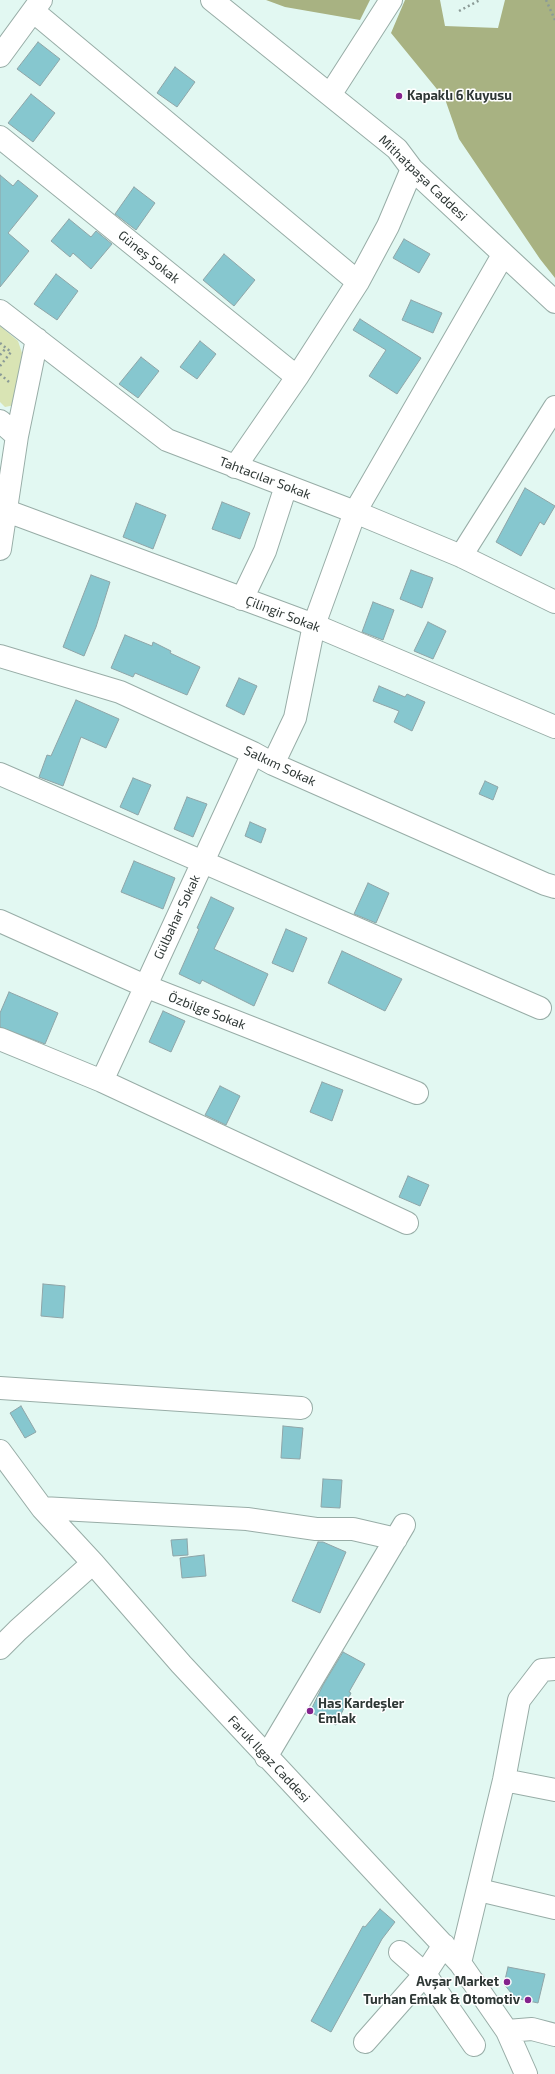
<!DOCTYPE html>
<meta charset="utf-8">
<style>
body{margin:0}
canvas{display:block;background:#e2f8f2}
</style>
<canvas width="555" height="2074"></canvas>
<script>
const ctx = document.querySelector('canvas').getContext('2d');
ctx.lineJoin = 'round';
function paint(path, color) {
  ctx.fillStyle = color;
  ctx.fill(path, 'evenodd');
}
function shape(rows) {
  const path = new Path2D();
  for (const r of rows) {
    path.moveTo(r[0], r[1]);
    for (let i = 2; i < r.length; i += 2) path.lineTo(r[i], r[i + 1]);
  }
  return path;
}
function trace(path, color, width, dash) {
  ctx.strokeStyle = color;
  ctx.lineWidth = width;
  ctx.lineCap = dash ? 'butt' : 'round';
  ctx.setLineDash(dash || []);
  ctx.stroke(path);
}
function drawText(font, color, halo, rows, align = 'center') {
  ctx.font = font + ' "Exo 2",sans-serif';
  ctx.lineWidth = 3;
  ctx.setLineDash([]);
  ctx.textBaseline = 'middle';
  ctx.strokeStyle = halo;
  ctx.fillStyle = color;
  for (const [text, x, y, turn = 0] of rows) {
    ctx.save();
    ctx.translate(x, y);
    ctx.rotate((+turn || 0) * Math.PI / 180);
    ctx.textAlign = isNaN(turn) ? turn : align;
    if (halo) ctx.strokeText(text, 0, 0);
    ctx.fillText(text, 0, 0);
    ctx.restore();
  }
}
const green = shape([
 [0,326,18,341,22,353,15,405,5,407,0,402]
]);
const forest = shape([
 [266,0,370,0,360,20,285,7],
 [405,0,440,0,445,26,498,28,505,0,555,0,555,278,540,259,459,139,445,99,391,33]
]);
const building = shape([
 [38,42,60,59,40,86,17,69,38,42],
 [175,67,195,82,177,107,157,93,175,67],
 [31,94,55,113,33,142,8,123,31,94],
 [0,175,13,186,18,180,38,196,8,233,29,251,0,287,0,175],
 [134,187,155,203,136,230,115,214,134,187],
 [69,219,91,237,96,231,112,244,91,269,73,253,70,257,51,241,69,219],
 [404,239,430,254,419,273,393,258,404,239],
 [224,254,255,280,234,306,203,280,224,254],
 [56,274,78,291,57,320,34,304,56,274],
 [411,300,442,313,433,333,402,320,411,300],
 [360,319,421,358,397,394,369,376,386,350,353,330,360,319],
 [200,341,216,354,197,379,180,367,200,341],
 [141,357,159,371,138,398,119,384,141,357],
 [525,488,555,506,544,525,540,522,521,556,496,542,525,488],
 [222,502,250,513,240,539,212,529,222,502],
 [136,503,166,515,153,549,123,537,136,503],
 [411,570,433,578,422,608,400,599,411,570],
 [91,575,110,582,96,627,84,656,63,647,91,575],
 [373,602,394,610,383,640,362,632,373,602],
 [428,622,446,631,433,659,414,651,428,622],
 [125,635,152,646,153,642,171,651,170,653,200,667,187,695,135,673,133,677,111,668,125,635],
 [239,678,257,686,244,715,226,706,239,678],
 [379,686,405,697,407,694,425,702,412,731,394,722,399,711,373,701,379,686],
 [76,700,119,719,106,748,81,737,63,786,39,777,47,755,51,756,76,700],
 [133,778,151,785,138,815,120,807,133,778],
 [485,781,498,787,493,800,479,794,485,781],
 [187,797,207,804,193,837,174,829,187,797],
 [250,822,266,829,261,843,245,836,250,822],
 [134,861,175,878,163,909,121,892,134,861],
 [368,883,389,893,376,923,354,914,368,883],
 [211,897,234,908,214,949,268,974,254,1006,202,980,200,984,179,974,199,929,197,928,211,897],
 [286,929,307,938,293,972,272,963,286,929],
 [342,951,402,979,385,1011,328,983,342,951],
 [9,992,58,1013,45,1044,0,1027,0,1013,9,992],
 [163,1011,185,1021,171,1052,149,1042,163,1011],
 [322,1082,343,1090,332,1121,310,1112,322,1082],
 [220,1086,240,1096,226,1125,205,1115,220,1086],
 [408,1176,429,1185,420,1206,399,1197,408,1176],
 [43,1284,65,1286,63,1318,41,1316,43,1284],
 [21,1406,36,1432,25,1438,10,1413,21,1406],
 [283,1426,303,1428,300,1459,281,1458,283,1426],
 [323,1479,342,1480,340,1508,321,1507,323,1479],
 [187,1539,188,1555,173,1556,171,1540,187,1539],
 [318,1542,323,1542,346,1552,320,1613,292,1601,318,1542],
 [204,1555,206,1576,182,1578,180,1558,204,1555],
 [343,1652,365,1664,349,1692,351,1693,336,1725,310,1712,323,1685,343,1652],
 [380,1909,395,1922,382,1939,331,2032,311,2021,363,1926,365,1927,380,1909],
 [508,1967,545,1974,538,2003,515,1998,504,1984,508,1967]
]);
const path = shape([
 [546,0,555,20],
 [459,11,480,0],
 [0,343,11,352,0,366],
 [0,355,6,348],
 [0,374,9,382]
]);
const minor = shape([
 [212,0,397,149,412,169,555,302],
 [33,11,358,282],
 [0,56,41,0],
 [330,95,391,0],
 [0,137,297,377],
 [0,311,167,440,355,512,461,556,555,602],
 [0,421,17,436],
 [235,467,297,377,358,282,388,226,412,169],
 [7,511,314,625,555,727],
 [0,549,17,436,37,339],
 [461,556,555,407],
 [242,599,265,551,286,486],
 [0,656,120,692,253,753,273,764,545,884,555,887],
 [273,764,295,718,314,625,355,512,503,255],
 [0,774,540,1008],
 [0,921,145,986,417,1093],
 [0,1039,102,1081,407,1223],
 [102,1081,253,753],
 [0,1388,301,1408],
 [0,1451,42,1508,93,1563,181,1664,460,1963,507,2031,526,2074],
 [42,1508,247,1519,316,1529,353,1529,396,1539],
 [0,1648,18,1630,93,1563],
 [266,1757,404,1525],
 [504,1780,555,1790],
 [479,1890,555,1908],
 [400,1952,425,1974,474,2045],
 [460,1963,504,1780,519,1700,542,1670,555,1669],
 [507,2031,532,2029,555,2035],
 [365,2042,425,1974,444,1945]
]);
const markers = [
 [399,96,4,"#83238d"],
 [310,1711,4,"#83238d"],
 [507,1982,4,"#83238d"],
 [528,2000,4,"#83238d"]
];
const poiNames = [
 ["Kapaklı 6 Kuyusu",407,96],
 ["Has Kardeşler",318,1704],
 ["Emlak",318,1719],
 ["Avşar Market",499,1982,"right"],
 ["Turhan Emlak & Otomotiv",520,2000,"right"]
];
const streetNames = [
 ["Mithatpaşa Caddesi",423,178,44],
 ["Güneş Sokak",149,257,39],
 ["Tahtacılar Sokak",265,478,21],
 ["Çilingir Sokak",283,614,21],
 ["Salkım Sokak",280,766,25],
 ["Gülbahar Sokak",177,917,-65],
 ["Özbilge Sokak",207,1011,21],
 ["Faruk Ilgaz Caddesi",269,1759,47]
];
paint(green, '#d9e4b4');
paint(forest, '#a8b282');
paint(building, '#86c7cf');
trace(building, '#8fa5a8', 1);
trace(minor, '#98ada7', 24);
trace(path, '#8b9b97', 2.5, [2, 3]);
trace(minor, '#fff', 22);
for (const [x, y, r, color] of markers) {
  const dot = new Path2D();
  dot.arc(x, y, r, 0, 2 * Math.PI);
  ctx.fillStyle = color;
  ctx.fill(dot);
  trace(dot, '#fff', 1.5);
}
drawText('bold 13px', '#2e3735', '#fff', poiNames, 'left');
drawText('13px', '#2e3735', '#fff', streetNames);
</script>
